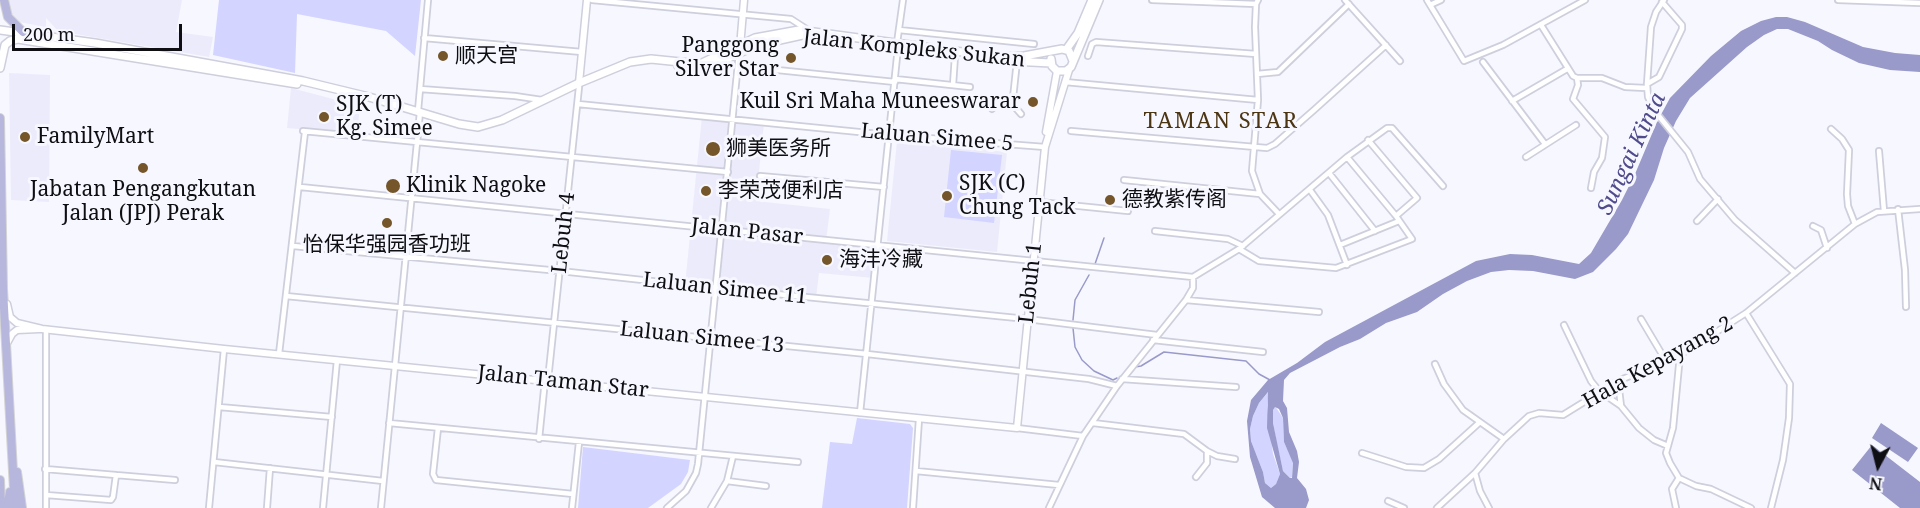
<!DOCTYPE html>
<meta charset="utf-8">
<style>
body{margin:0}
#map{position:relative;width:1920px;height:508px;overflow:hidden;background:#f7f7ff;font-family:"Noto Serif",serif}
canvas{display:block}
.north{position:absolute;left:1848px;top:436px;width:60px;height:60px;-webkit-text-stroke:4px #f7f7ff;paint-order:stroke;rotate:187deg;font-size:16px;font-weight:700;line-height:24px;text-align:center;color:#0e0e13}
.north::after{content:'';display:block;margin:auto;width:21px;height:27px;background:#0e0e13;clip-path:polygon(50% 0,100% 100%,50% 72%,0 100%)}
.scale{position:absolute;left:12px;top:24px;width:170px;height:27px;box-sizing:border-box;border:3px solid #0e0e13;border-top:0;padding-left:8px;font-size:18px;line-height:21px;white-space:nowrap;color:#0e0e13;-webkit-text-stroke:4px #f7f7ff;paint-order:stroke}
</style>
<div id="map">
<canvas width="1920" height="508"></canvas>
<div class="north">N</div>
<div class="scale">200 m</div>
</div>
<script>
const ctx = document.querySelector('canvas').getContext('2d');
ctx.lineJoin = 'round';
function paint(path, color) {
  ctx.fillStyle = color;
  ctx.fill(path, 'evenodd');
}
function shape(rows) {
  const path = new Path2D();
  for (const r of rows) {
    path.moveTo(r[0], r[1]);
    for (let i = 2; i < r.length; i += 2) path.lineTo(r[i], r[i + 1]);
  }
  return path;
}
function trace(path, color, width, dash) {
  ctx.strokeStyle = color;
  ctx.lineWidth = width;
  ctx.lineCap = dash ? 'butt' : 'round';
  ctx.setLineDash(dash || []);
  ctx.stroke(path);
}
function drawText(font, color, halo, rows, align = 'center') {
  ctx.font = font + ' "Noto Serif","Noto Sans SC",serif';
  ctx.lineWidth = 6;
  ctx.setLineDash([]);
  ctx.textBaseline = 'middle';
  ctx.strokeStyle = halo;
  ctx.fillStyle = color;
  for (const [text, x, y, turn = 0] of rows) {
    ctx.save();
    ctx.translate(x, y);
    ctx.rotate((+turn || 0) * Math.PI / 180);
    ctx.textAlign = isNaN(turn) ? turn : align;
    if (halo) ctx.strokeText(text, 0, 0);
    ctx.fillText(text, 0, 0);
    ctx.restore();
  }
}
const built = shape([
 [8,0,182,0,176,32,213,37,209,57,58,31,46,18,46,27,19,22,8,9],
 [9,73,50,75,49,202,11,200],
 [291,88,360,106,357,134,287,128],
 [702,116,764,123,756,201,830,209,826,241,878,247,874,278,819,273,816,298,685,285],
 [897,141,1007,152,997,252,887,241]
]);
const green = shape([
 [219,0,421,0,415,56,386,31,297,14,295,73,213,55],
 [951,150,1002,155,994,223,944,217],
 [1269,391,1267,406,1273,454,1280,474,1276,484,1271,488,1265,483,1263,472,1251,441,1250,429,1253,416,1259,403],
 [1275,406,1283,418,1284,442,1293,462,1292,477,1290,478,1283,471,1277,444,1273,423,1273,410],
 [857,418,910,424,913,428,907,508,822,508,830,442,852,444],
 [583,447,690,460,688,472,681,484,648,508,578,508]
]);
const water = shape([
 [1776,17,1787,17,1805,22,1863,47,1895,53,1920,55,1920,72,1890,70,1859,63,1832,50,1818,41,1788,29,1777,29,1764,35,1747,47,1690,98,1676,121,1664,148,1654,180,1628,234,1616,249,1593,272,1575,279,1533,271,1509,270,1491,272,1467,281,1443,294,1417,312,1386,323,1360,339,1340,347,1290,373,1284,380,1283,401,1287,408,1289,432,1297,451,1299,462,1297,478,1306,489,1309,500,1306,508,1275,508,1262,497,1250,457,1247,421,1251,400,1268,380,1297,363,1325,342,1476,261,1510,254,1532,255,1579,264,1591,253,1622,200,1635,174,1657,122,1670,98,1711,56,1741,31,1761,21],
 [1268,392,1267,428,1280,474,1276,484,1271,488,1265,483,1263,472,1251,441,1250,429,1253,416,1259,403],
 [1275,407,1279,409,1283,418,1284,442,1293,463,1292,478,1290,478,1283,471,1273,423,1273,410],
 [1881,423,1918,448,1908,462,1872,438],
 [1872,445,1920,482,1920,508,1900,508,1852,470]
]);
const stream = shape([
 [1095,264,1104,238],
 [1073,320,1075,300,1089,275],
 [1073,328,1075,347,1082,360,1094,371,1113,380,1117,378],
 [1135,367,1141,366,1164,352,1246,361,1259,374,1270,380]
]);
const minor = shape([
 [592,0,791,19,808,30],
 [1152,0,1256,4],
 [1258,0,1256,4,1255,27,1258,100,1252,171,1260,194,1279,214],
 [1345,0,1400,61],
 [1427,0,1464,61,1503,45,1585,0],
 [1664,0,1656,12,1651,27,1647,84,1648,97,1654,110,1688,152,1700,179,1735,220,1795,273],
 [1838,0,1920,3],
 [1430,5,1441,0],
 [1541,25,1573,76,1577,78,1602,78,1625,87,1646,88],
 [899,30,1034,44],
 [424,38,582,52],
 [897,43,903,0],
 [1088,56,1092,44,1096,42,1256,54],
 [1017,61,1013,98,1014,106,1021,114],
 [1483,62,1545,144],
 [738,66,895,82],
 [1257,74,1278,72,1349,4],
 [1577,78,1578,85,1573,99,1605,137,1602,158,1594,172,1591,188],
 [895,79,970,87],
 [1065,82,1258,100],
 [1647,84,1659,77,1682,29,1682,25,1662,2],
 [953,85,955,56],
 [420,89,515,96,542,100],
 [1512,101,1567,69],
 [578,104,889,135,1045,147],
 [992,109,997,104,1014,106],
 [418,111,428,0],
 [1831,129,1842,139,1849,150,1847,194,1848,206,1855,224],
 [303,131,728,172],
 [1071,131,1267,148,1275,144,1314,110,1386,45],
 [1368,140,1417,198,1396,216],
 [1879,151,1884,211],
 [1526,157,1576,125],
 [1329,173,1375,231],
 [760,176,884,187],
 [1124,180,1260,194],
 [300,187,1193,277],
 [1310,190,1328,215,1347,265],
 [1039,202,1128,211],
 [1898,209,1905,270,1906,307],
 [1697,221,1718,199],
 [1813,226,1821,230,1827,248],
 [1155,231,1228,239,1243,246],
 [1340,245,1399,221],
 [293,246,560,271,716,288,1027,319,1157,335],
 [1239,249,1259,261,1336,268,1412,239,1396,216,1347,157],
 [286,296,867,354,1089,379,1117,386],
 [1186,300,1319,312],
 [1746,313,1790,384,1789,418,1783,460,1771,508],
 [1641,319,1666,361],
 [1564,325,1591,381,1599,391,1621,406],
 [46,329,46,508],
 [1153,340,1263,352],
 [279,354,305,132],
 [1680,355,1673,428,1666,453,1670,463,1679,478,1696,486,1711,489,1751,508],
 [1435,364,1444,384,1463,410,1504,439],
 [1122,379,1236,387],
 [548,380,579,87],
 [1618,381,1621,406,1639,428,1654,440,1668,446],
 [219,407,332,417],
 [860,413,898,47],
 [389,423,798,462],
 [1093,423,1184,434,1207,451,1207,463,1196,477],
 [438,428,433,474,436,480,573,494],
 [1017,428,1083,436],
 [539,439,545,380],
 [1207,451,1217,456,1235,459],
 [1362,453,1406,467,1424,468,1439,459,1480,422],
 [214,462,383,481],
 [45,469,175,480],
 [916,471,1059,485],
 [1475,473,1480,491,1489,508],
 [727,481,766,486],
 [46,495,111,500,113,497,116,475],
 [1388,501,1404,508],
 [209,508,224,349],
 [267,508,270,468],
 [323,508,337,360],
 [381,508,420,112],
 [572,508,579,442],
 [667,508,686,491,696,473,698,464,739,53],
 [711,508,727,481,733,456],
 [913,508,919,419],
 [1049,508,1083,436,1117,386,1186,300,1193,288,1193,277,1239,249,1347,157,1387,128,1392,128,1443,186],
 [1437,508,1475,473,1504,439,1529,416,1539,413,1563,415,1618,381,1680,355,1746,313,1855,224,1877,212,1920,209],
 [1676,508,1672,489,1679,478]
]);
const tertiary = shape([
 [740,47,744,0],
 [579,83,587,0],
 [1046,132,1057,71],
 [7,304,10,317,17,323,42,329,224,349,1017,428,1045,147,1069,70],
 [7,343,12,334,17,330,39,329]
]);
const secondary = shape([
 [0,30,95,43,303,81,369,97,459,124,478,127,502,120,579,83,630,62,651,59,700,64,755,38,799,30,999,57,1024,56,1062,49,1069,51,1073,61],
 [1066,50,1078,33,1092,0],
 [1051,59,1052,66,1057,71,1066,71,1071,67,1099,0],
 [1011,61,1051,63],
 [678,66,707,68,757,45,807,34],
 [0,68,5,45,10,41,18,39,297,84]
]);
const primary = shape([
 [4,0,8,17,23,32],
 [0,118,3,289,15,508],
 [17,472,22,508],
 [0,480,1,508],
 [7,508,10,492]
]);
const markers = [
 [443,56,6,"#74562a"],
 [791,58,6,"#74562a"],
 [1033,102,6,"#74562a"],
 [324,117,6,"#74562a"],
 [25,137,6,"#74562a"],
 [713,149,8,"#74562a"],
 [143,168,6,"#74562a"],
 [393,186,8,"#74562a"],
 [706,191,6,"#74562a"],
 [947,196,6,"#74562a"],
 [1110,200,6,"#74562a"],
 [387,223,6,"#74562a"],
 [827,260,6,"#74562a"]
];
const poiNames = [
 ["Panggong",779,46,"right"],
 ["Silver Star",779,70,"right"],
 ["顺天宫",455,56],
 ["Kuil Sri Maha Muneeswarar",1021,102,"right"],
 ["SJK (T)",336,105],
 ["Kg. Simee",336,129],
 ["FamilyMart",37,137],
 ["狮美医务所",726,149],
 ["SJK (C)",959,184],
 ["Chung Tack",959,208],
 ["Klinik Nagoke",406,186],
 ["Jabatan Pengangkutan",143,190,"center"],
 ["Jalan (JPJ) Perak",143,214,"center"],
 ["李荣茂便利店",718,191],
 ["德教紫传阁",1122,200],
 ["怡保华强园香功班",387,245,"center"],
 ["海沣冷藏",839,260]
];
const streetNames = [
 ["Jalan Kompleks Sukan",914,49,6],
 ["Laluan Simee 5",937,138,5],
 ["Jalan Pasar",747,232,6],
 ["Lebuh 4",564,233,-84],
 ["Lebuh 1",1031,283,-84],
 ["Laluan Simee 11",725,289,6],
 ["Laluan Simee 13",702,338,6],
 ["Hala Kepayang 2",1658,363,-29],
 ["Jalan Taman Star",563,382,6]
];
const neighbourhoodNames = [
 ["TAMAN STAR",1221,122]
];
const waterNames = [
 ["Sungai Kinta",1632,154,-65]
];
paint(built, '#ebebfc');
paint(green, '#d3d4ff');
paint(water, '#9999ca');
trace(stream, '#9999ca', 1.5);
trace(minor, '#cecfdc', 8);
trace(tertiary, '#cecfdc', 9);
trace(secondary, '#cecfdc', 10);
trace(primary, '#d4d4d5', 10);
trace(minor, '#fff', 4.5);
trace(tertiary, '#fff', 6);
trace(secondary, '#fff', 7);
trace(primary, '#b7b6dc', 8);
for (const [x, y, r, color] of markers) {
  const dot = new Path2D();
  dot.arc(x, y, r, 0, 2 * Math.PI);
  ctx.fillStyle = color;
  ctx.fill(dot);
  trace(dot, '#f7f7ff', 2);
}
drawText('21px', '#0e0e13', '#f7f7ff', poiNames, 'left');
drawText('21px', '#0e0e13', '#f7f7ff', streetNames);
ctx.letterSpacing = '1.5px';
drawText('22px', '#4c3512', '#f7f7ff', neighbourhoodNames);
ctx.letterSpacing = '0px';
drawText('italic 22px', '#504b8b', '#f7f7ff', waterNames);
</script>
